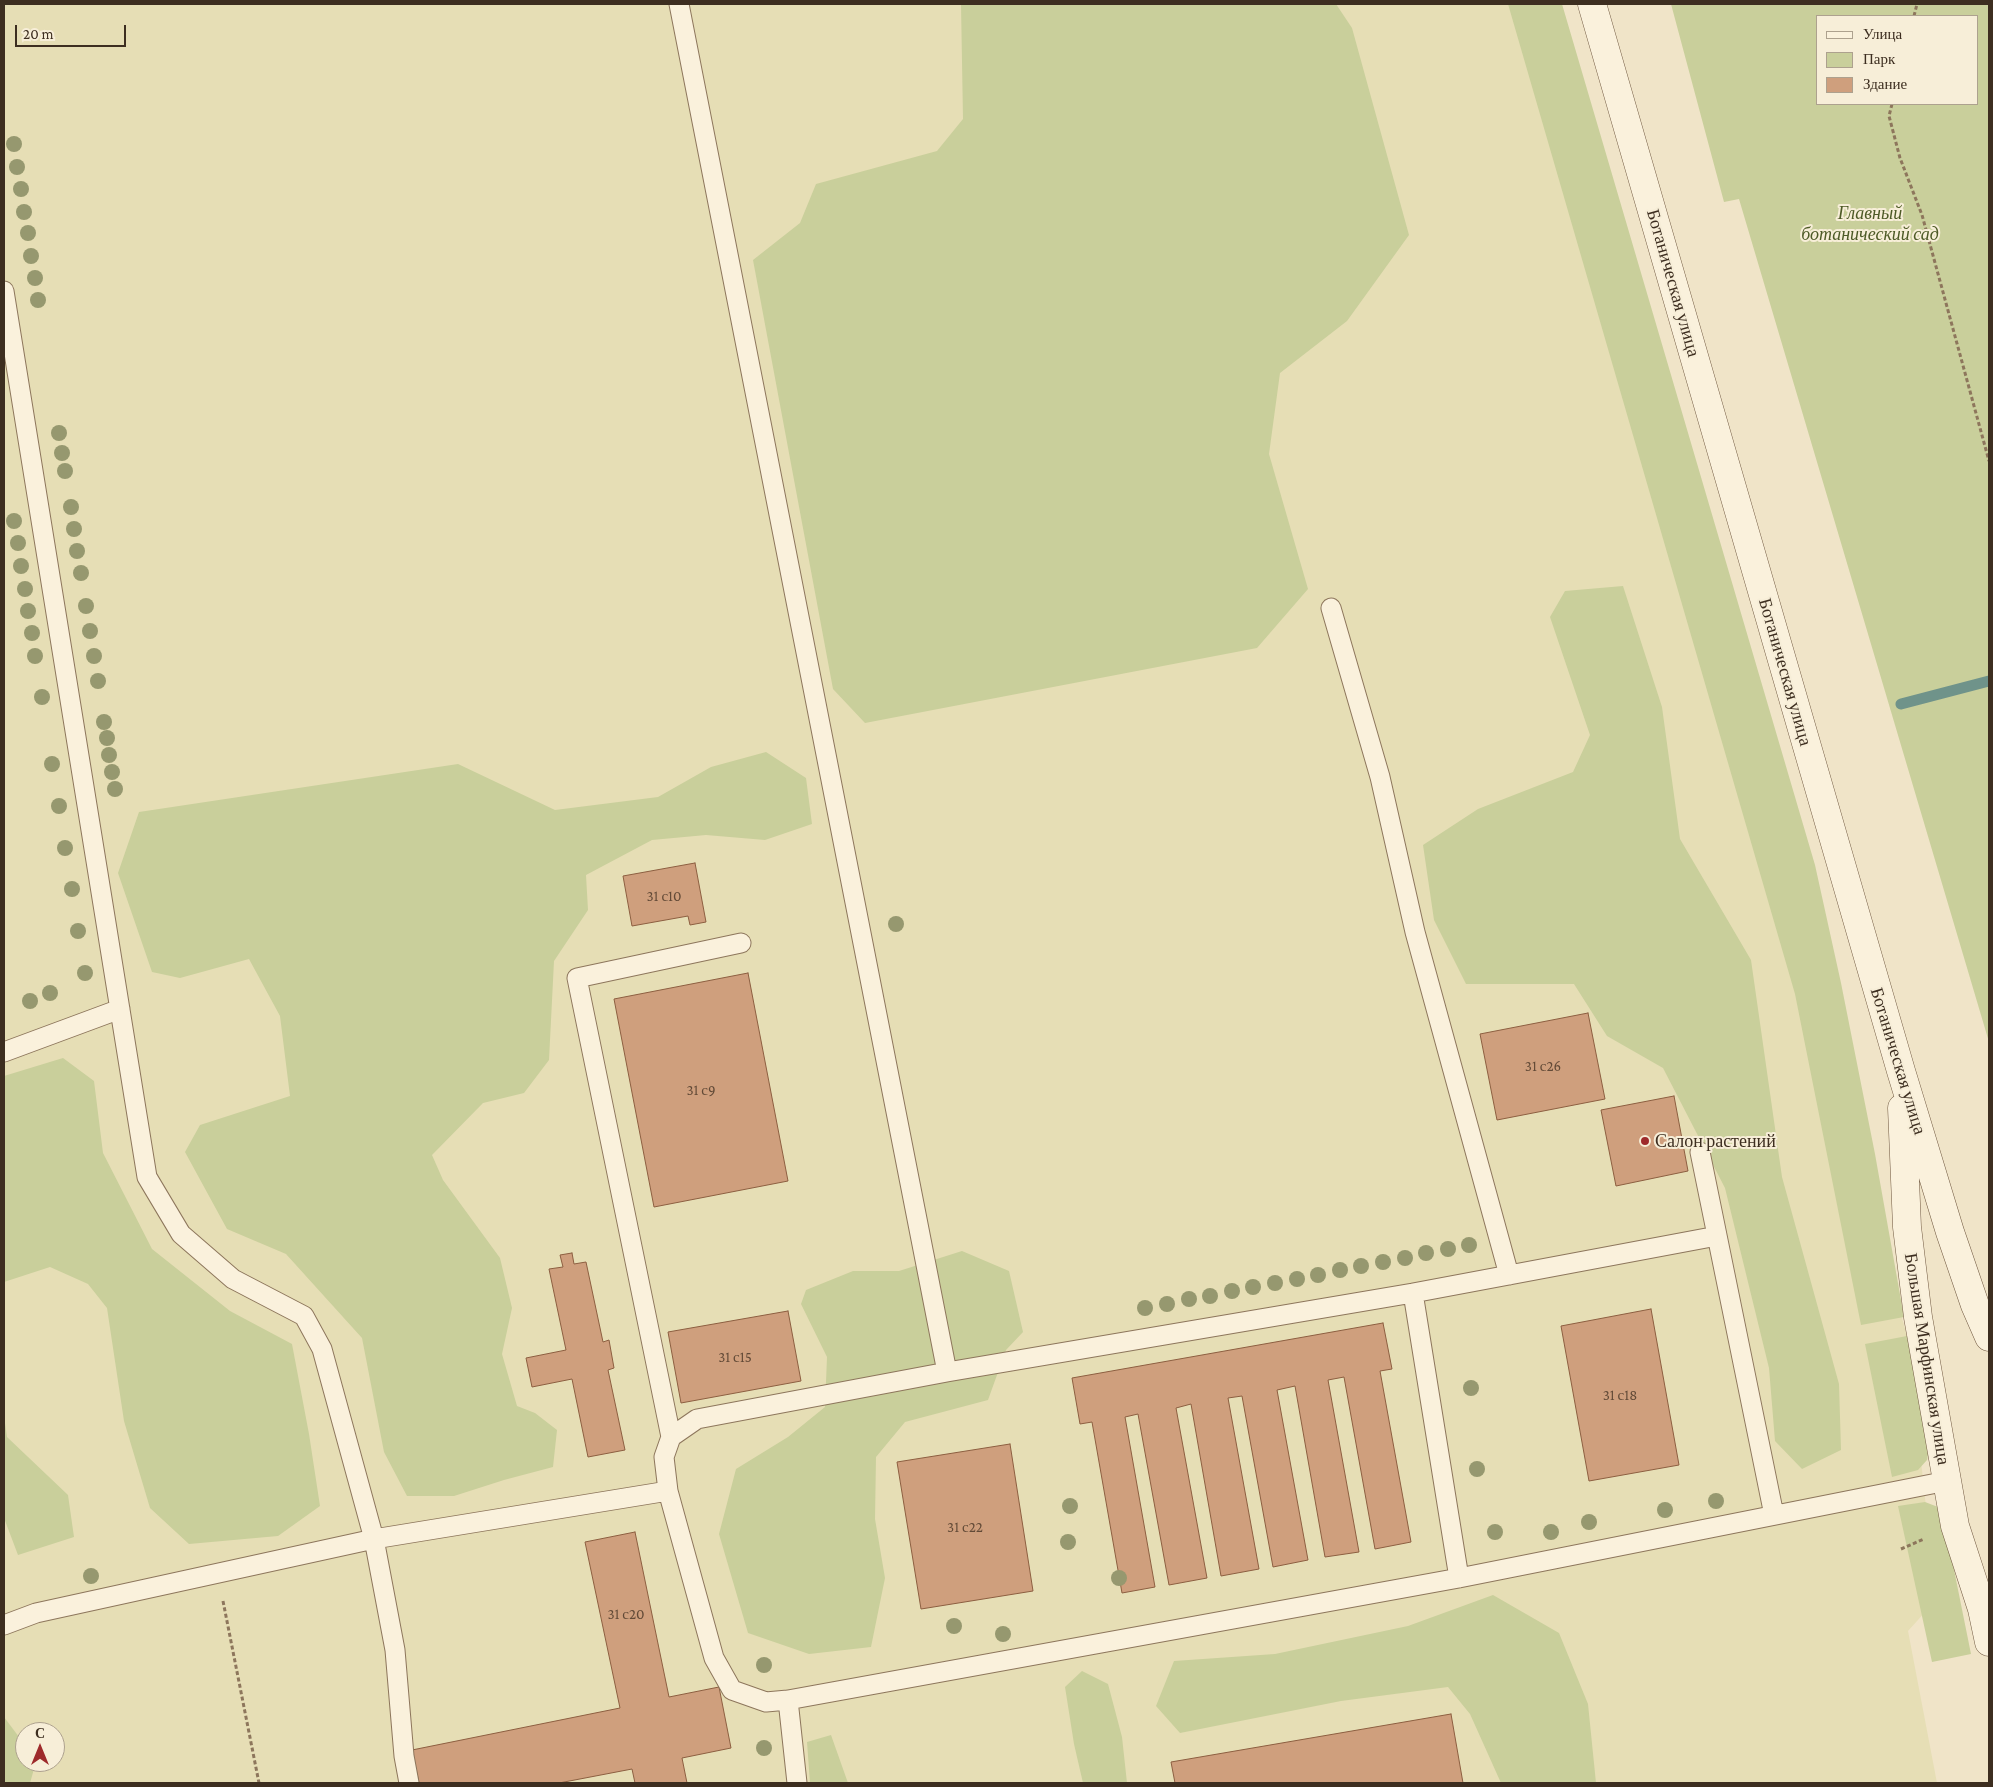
<!DOCTYPE html>
<meta charset="utf-8">
<style>
body{margin:0}
#map{position:relative;width:1993px;height:1787px;overflow:hidden;background:#f0e4c8;font-family:"Crimson Pro",serif}
canvas{display:block}
.frame{position:absolute;inset:0;border:5px solid #3d2e20;pointer-events:none}
.legend{position:absolute;left:1816px;top:15px;width:162px;height:90px;box-sizing:border-box;background:#f7eed8;border:1px solid #ada18e;margin:0;padding:6px 9px;list-style:none;font-size:15px;color:#3d2e20}
.legend li{display:flex;align-items:center;gap:10px;height:25px}
.legend b{width:25px;border:1px solid #ada18e}
.north{position:absolute;left:15px;top:1722px;width:50px;height:50px;box-sizing:border-box;background:#f7eed8;border:1px solid #ada18e;border-radius:50%;rotate:0deg;font-size:14px;font-weight:700;line-height:20px;text-align:center;color:#3d2e20}
.north::after{content:'';display:block;margin:auto;width:18px;height:22px;background:#9e2a2b;clip-path:polygon(50% 0,100% 100%,50% 72%,0 100%)}
.scale{position:absolute;left:15px;top:25px;width:111px;height:22px;box-sizing:border-box;border:2px solid #3d2e20;border-top:0;padding-left:6px;font-size:15px;line-height:18px;white-space:nowrap;color:#3d2e20;-webkit-text-stroke:4px #f7eed8;paint-order:stroke}
</style>
<div id="map">
<canvas width="1993" height="1787"></canvas>
<div class="frame"></div>
<ul class="legend">
<li><b style="height:6px;background:#faf1dc"></b>Улица</li>
<li><b style="height:14px;background:#c9cf9b"></b>Парк</li>
<li><b style="height:14px;background:#cf9f7d"></b>Здание</li>
</ul>
<div class="north">С</div>
<div class="scale">20 m</div>
</div>
<script>
const ctx = document.querySelector('canvas').getContext('2d');
ctx.lineJoin = 'round';
function paint(path, color) {
  ctx.fillStyle = color;
  ctx.fill(path, 'evenodd');
}
function shape(rows) {
  const path = new Path2D();
  for (const r of rows) {
    path.moveTo(r[0], r[1]);
    for (let i = 2; i < r.length; i += 2) path.lineTo(r[i], r[i + 1]);
  }
  return path;
}
function trace(path, color, width, dash) {
  ctx.strokeStyle = color;
  ctx.lineWidth = width;
  ctx.lineCap = dash ? 'butt' : 'round';
  ctx.setLineDash(dash || []);
  ctx.stroke(path);
}
function drawText(font, color, halo, rows, align = 'center') {
  ctx.font = font + ' "Crimson Pro",serif';
  ctx.lineWidth = 4;
  ctx.setLineDash([]);
  ctx.textBaseline = 'middle';
  ctx.strokeStyle = halo;
  ctx.fillStyle = color;
  for (const [text, x, y, turn = 0] of rows) {
    ctx.save();
    ctx.translate(x, y);
    ctx.rotate((+turn || 0) * Math.PI / 180);
    ctx.textAlign = isNaN(turn) ? turn : align;
    if (halo) ctx.strokeText(text, 0, 0);
    ctx.fillText(text, 0, 0);
    ctx.restore();
  }
}
const farmland = shape([
 [4,4,1540,4,1908,1340,1936,1600,1908,1631,1937,1783,4,1783],
 [25,1732,55,1732,55,1762,25,1762]
]);
const green = shape([
 [961,4,1336,4,1352,28,1409,235,1347,321,1280,373,1269,454,1308,589,1257,648,865,723,833,689,753,260,800,223,816,184,937,151,963,119],
 [1508,4,1562,4,1815,865,1841,983,1875,1154,1904,1317,1861,1325,1795,994],
 [1671,4,1989,4,1989,1042,1739,199,1724,202],
 [1817,16,1977,16,1977,104,1817,104],
 [1623,586,1662,707,1680,839,1751,960,1782,1177,1839,1384,1841,1450,1802,1469,1775,1441,1769,1368,1725,1188,1663,1068,1607,1036,1574,984,1466,984,1434,920,1423,845,1478,809,1573,772,1590,735,1550,617,1565,591],
 [766,752,806,778,812,824,765,840,706,835,652,840,586,875,588,910,554,961,549,1060,524,1093,483,1103,432,1155,443,1180,500,1258,512,1308,502,1354,517,1406,535,1413,557,1430,553,1467,504,1480,454,1496,407,1496,384,1452,362,1338,286,1254,227,1229,185,1152,200,1125,290,1096,280,1016,249,959,180,978,152,972,118,873,139,812,458,764,555,810,658,797,711,767],
 [63,1058,94,1081,103,1153,152,1249,230,1311,292,1344,309,1434,320,1506,278,1536,189,1544,150,1508,124,1421,107,1308,88,1284,50,1267,4,1282,4,1076],
 [962,1251,1009,1271,1023,1332,1006,1350,988,1400,905,1422,876,1457,875,1519,885,1578,871,1647,809,1654,748,1633,719,1534,736,1469,788,1437,825,1407,827,1357,801,1304,806,1290,853,1271,899,1271],
 [1907,1336,1929,1450,1927,1460,1918,1470,1892,1477,1865,1344],
 [4,1416,7,1437,68,1495,74,1537,18,1555,4,1518],
 [1925,1502,1938,1507,1946,1530,1971,1654,1932,1662,1898,1506],
 [1493,1595,1559,1633,1588,1704,1596,1783,1501,1783,1470,1714,1448,1687,1341,1701,1180,1733,1156,1706,1174,1661,1275,1654,1408,1626],
 [1082,1671,1108,1684,1122,1737,1127,1783,1083,1783,1074,1744,1065,1687],
 [4,1717,25,1745,25,1762,36,1762,30,1783,4,1783],
 [831,1735,848,1783,810,1783,807,1742]
]);
const stream = shape([
 [1901,704,1989,681]
]);
const building = shape([
 [695,863,706,922,690,925,688,916,632,926,623,876,695,863],
 [748,973,788,1181,654,1207,614,999,748,973],
 [1588,1013,1605,1099,1497,1120,1480,1034,1588,1013],
 [1674,1096,1688,1171,1616,1186,1601,1110,1674,1096],
 [572,1253,574,1264,586,1262,603,1342,609,1340,614,1368,608,1370,625,1450,588,1457,572,1379,532,1387,526,1358,566,1350,549,1269,563,1267,560,1255,572,1253],
 [1651,1309,1679,1465,1589,1481,1561,1326,1651,1309],
 [788,1311,801,1381,681,1403,668,1332,788,1311],
 [1383,1323,1392,1369,1380,1371,1411,1542,1375,1549,1344,1377,1328,1380,1359,1552,1325,1557,1295,1386,1277,1390,1308,1560,1273,1567,1242,1396,1228,1398,1259,1569,1221,1576,1191,1404,1176,1408,1207,1578,1169,1585,1138,1414,1125,1417,1155,1587,1122,1593,1092,1422,1080,1424,1072,1378,1383,1323],
 [1010,1444,1033,1591,921,1609,897,1462,1010,1444],
 [635,1532,669,1697,719,1687,731,1748,682,1758,687,1783,635,1783,632,1769,559,1783,419,1783,412,1750,620,1708,585,1542,635,1532],
 [1451,1714,1463,1783,1175,1783,1171,1762,1451,1714]
]);
const path = shape([
 [1914,16,1917,4],
 [1892,104,1889,116,1900,158,1922,215,1989,461],
 [1901,1549,1924,1539],
 [223,1601,259,1783]
]);
const lane = shape([
 [4,291,147,1177,181,1234,233,1279,304,1316,322,1349,374,1539,668,1491,664,1457,671,1437,697,1419,947,1372,679,4],
 [1331,608,1380,777,1415,932,1509,1275],
 [4,1052,120,1009],
 [1700,1152,1774,1515],
 [947,1372,1413,1293],
 [671,1437,577,978,741,943],
 [668,1491,714,1658,732,1690,766,1702,788,1700,1459,1578,1947,1481],
 [1459,1578,1413,1293,1717,1236],
 [4,1625,36,1613,374,1539,395,1650,404,1756,409,1783],
 [788,1700,797,1783]
]);
const secondary = shape([
 [1592,4,1901,1071,1950,1232,1975,1305,1989,1337],
 [1902,1108,1907,1227,1918,1317,1955,1526,1982,1609,1989,1642]
]);
const trees = [
 [14,144],
 [17,167],
 [21,189],
 [24,212],
 [28,233],
 [31,256],
 [35,278],
 [38,300],
 [59,433],
 [62,453],
 [65,471],
 [71,507],
 [14,521],
 [74,529],
 [18,543],
 [77,551],
 [21,566],
 [81,573],
 [25,589],
 [86,606],
 [28,611],
 [90,631],
 [32,633],
 [35,656],
 [94,656],
 [98,681],
 [42,697],
 [104,722],
 [107,738],
 [109,755],
 [52,764],
 [112,772],
 [115,789],
 [59,806],
 [65,848],
 [72,889],
 [896,924],
 [78,931],
 [85,973],
 [50,993],
 [30,1001],
 [1469,1245],
 [1448,1249],
 [1426,1253],
 [1405,1258],
 [1383,1262],
 [1361,1266],
 [1340,1270],
 [1318,1275],
 [1297,1279],
 [1275,1283],
 [1253,1287],
 [1232,1291],
 [1210,1296],
 [1189,1299],
 [1167,1304],
 [1145,1308],
 [1471,1388],
 [1477,1469],
 [1716,1501],
 [1070,1506],
 [1665,1510],
 [1589,1522],
 [1495,1532],
 [1551,1532],
 [1068,1542],
 [91,1576],
 [1119,1578],
 [954,1626],
 [1003,1634],
 [764,1665],
 [764,1748]
];
const markers = [
 [1645,1141,5,"#9e2a2b"]
];
const numberNames = [
 ["31 с10",664,896],
 ["31 с26",1543,1066],
 ["31 с9",701,1090],
 ["31 с15",735,1357],
 ["31 с18",1620,1395],
 ["31 с22",965,1527],
 ["31 с20",626,1614]
];
const parkNames = [
 ["Главный",1870,213],
 ["ботанический сад",1870,234]
];
const streetNames = [
 ["Ботаническая улица",1673,283,74],
 ["Ботаническая улица",1785,672,74],
 ["Ботаническая улица",1898,1061,73],
 ["Большая Марфинская улица",1927,1359,81]
];
const poiNames = [
 ["Салон растений",1655,1141]
];
paint(farmland, '#e6deb5');
paint(green, '#c9cf9b');
trace(stream, '#6f938a', 11);
paint(building, '#cf9f7d');
trace(building, '#8d5f41', 1);
trace(lane, '#8d765c', 21);
trace(secondary, '#6f573f', 29);
trace(path, '#8d765c', 3, [4, 2.5]);
trace(lane, '#faf1dc', 19);
trace(secondary, '#faf1dc', 28);
ctx.fillStyle = '#96986f';
for (const [x, y] of trees) {
  ctx.beginPath();
  ctx.arc(x, y, 8, 0, 2 * Math.PI);
  ctx.fill();
}
for (const [x, y, r, color] of markers) {
  const dot = new Path2D();
  dot.arc(x, y, r, 0, 2 * Math.PI);
  ctx.fillStyle = color;
  ctx.fill(dot);
  trace(dot, '#f7eed8', 2);
}
drawText('15px', '#624a37', null, numberNames);
drawText('italic 18px', '#4d5a26', '#f7eed8', parkNames);
drawText('18px', '#3d2e20', '#f7eed8', streetNames);
drawText('18px', '#3d2e20', '#f7eed8', poiNames, 'left');
</script>
